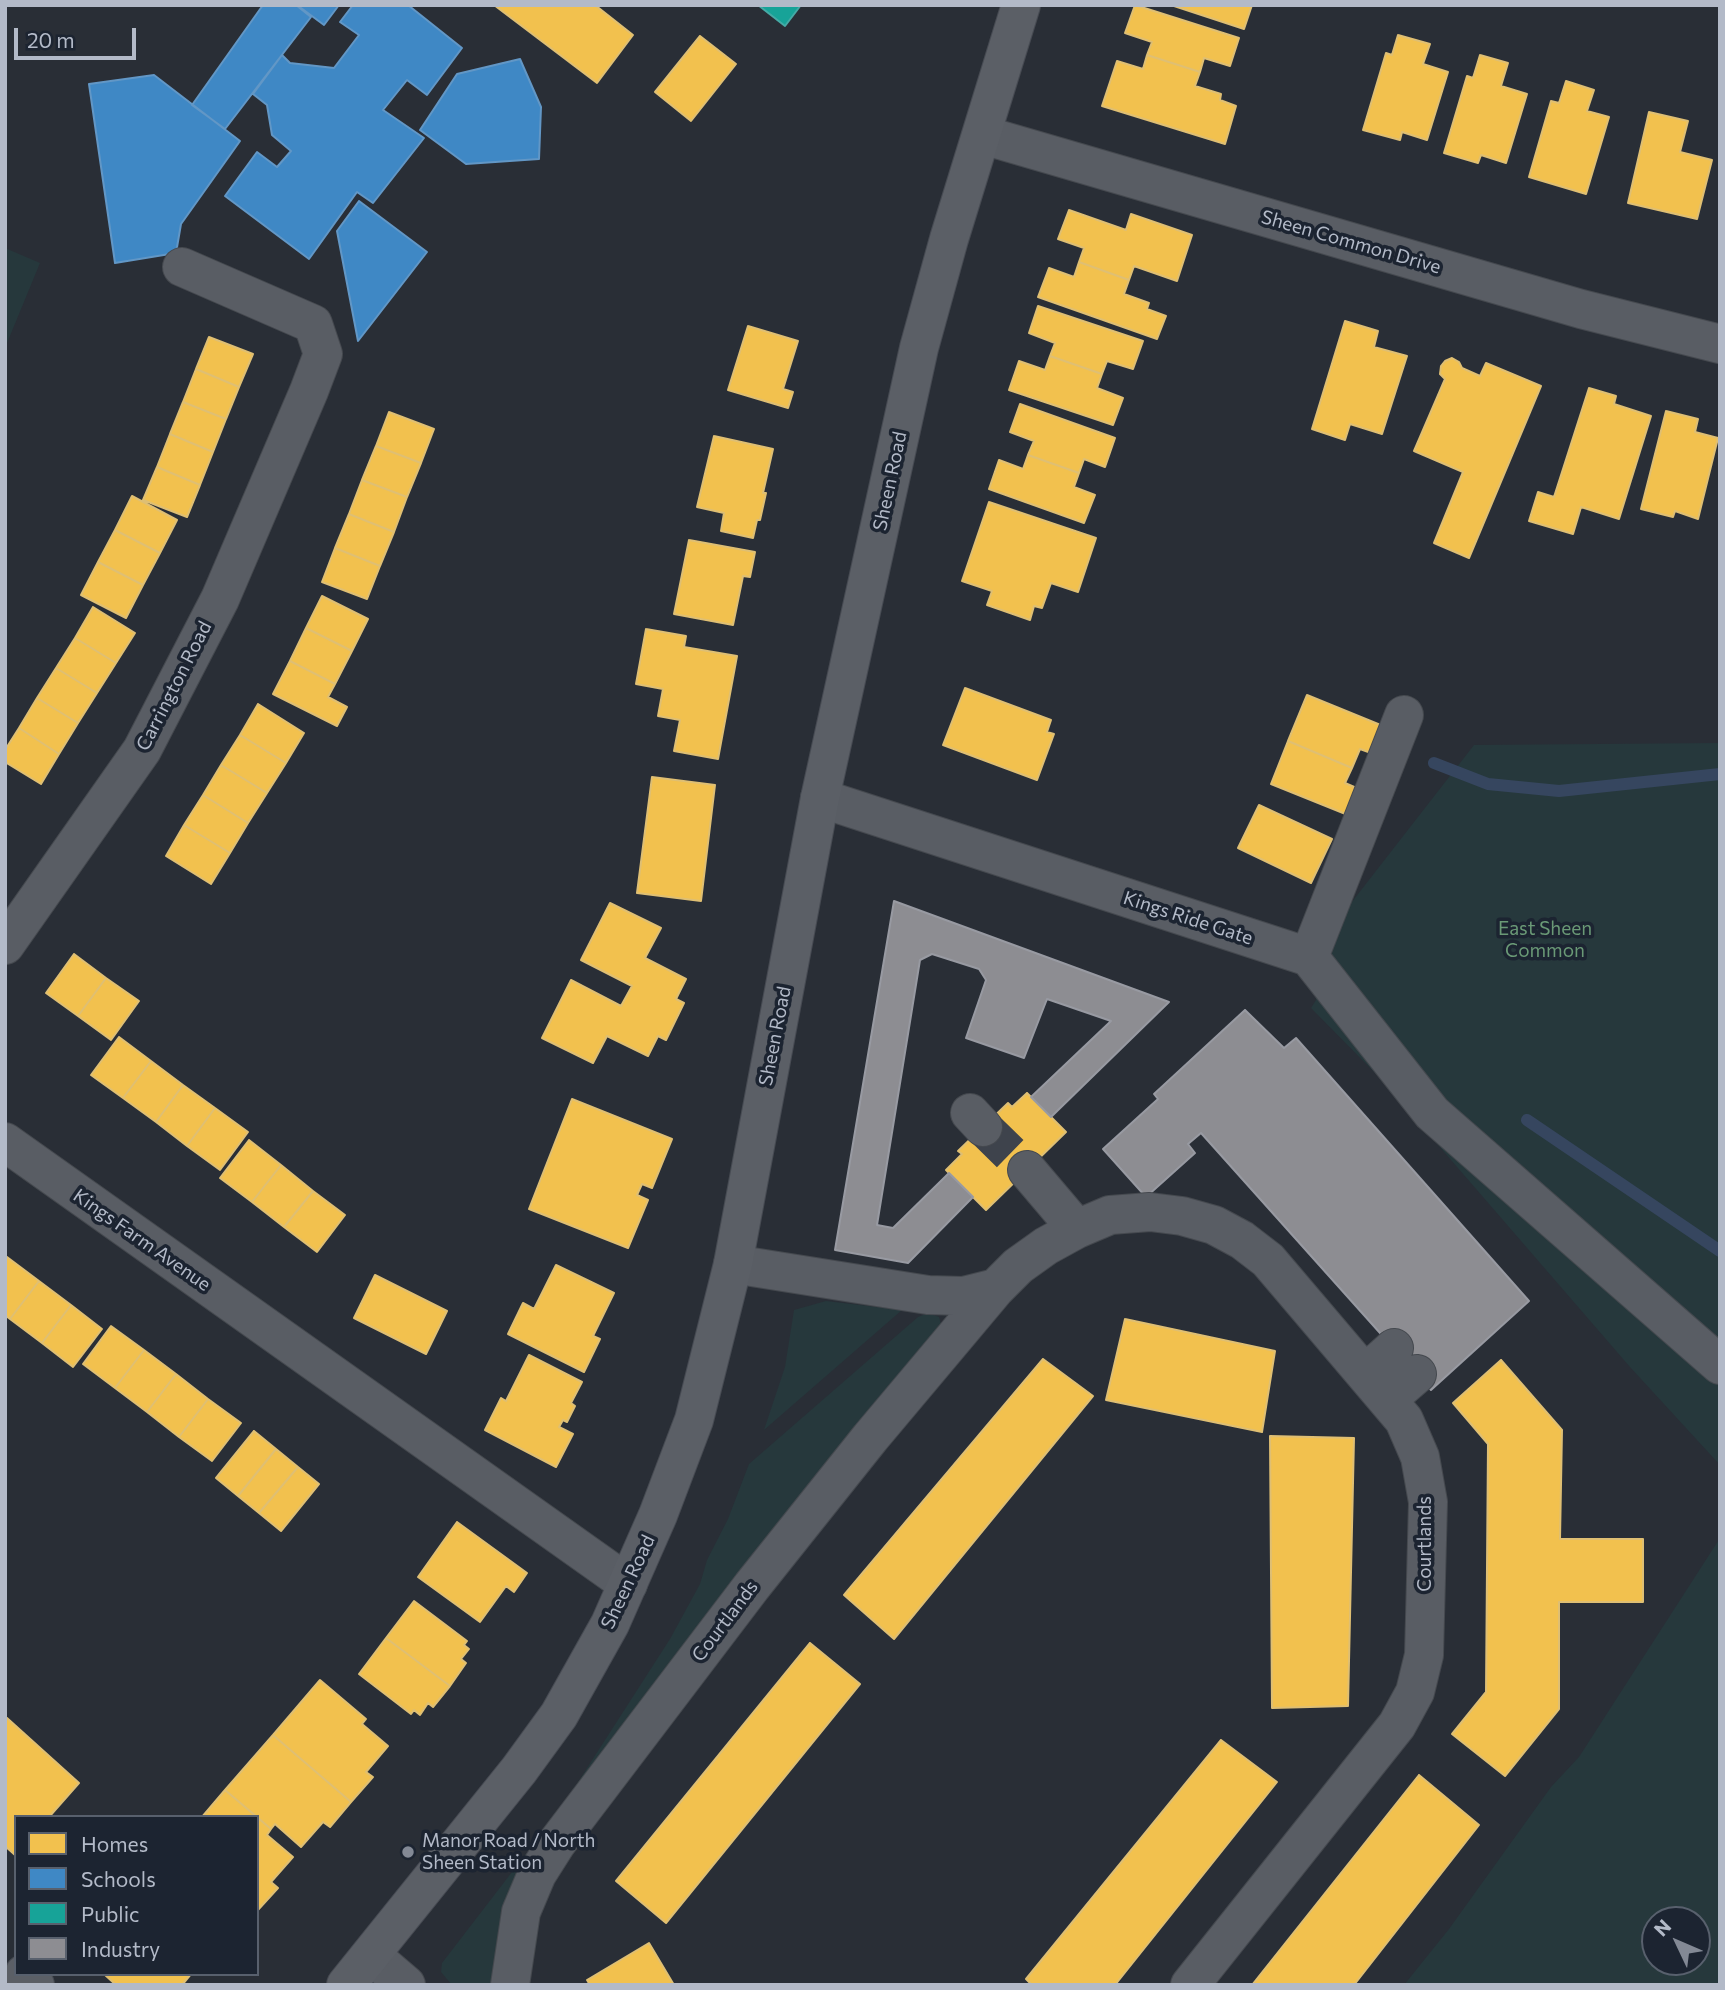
<!DOCTYPE html>
<style>
body{margin:0}
#map{position:relative;width:1725px;height:1990px;overflow:hidden;background:#292e36;font-family:Commissioner,sans-serif}
canvas{display:block}
.frame{position:absolute;inset:0;border:7px solid #b3bac8;pointer-events:none}
.legend{position:absolute;left:14px;top:1815px;width:245px;height:161px;box-sizing:border-box;background:#1c2431;border:2px solid #58606d;margin:0;padding:9px 12px;list-style:none;font-size:21px;color:#b3bac8}
.legend li{display:flex;align-items:center;gap:14px;height:35px}
.legend b{width:35px;border:2px solid #58606d}
.north{position:absolute;left:1641px;top:1906px;width:70px;height:70px;box-sizing:border-box;background:#1c2431;border:2px solid #58606d;border-radius:50%;rotate:314deg;font-size:19px;font-weight:700;line-height:28px;text-align:center;color:#b3bac8}
.north::after{content:'';display:block;margin:auto;width:24px;height:32px;background:#838995;clip-path:polygon(50% 0,100% 100%,50% 72%,0 100%)}
.scale{position:absolute;left:14px;top:28px;width:122px;height:32px;box-sizing:border-box;border:4px solid #b3bac8;border-top:0;padding-left:9px;font-size:21px;line-height:24px;white-space:nowrap;color:#b3bac8;-webkit-text-stroke:5px #1c2431;paint-order:stroke}
</style>
<div id="map">
<canvas width="1725" height="1990"></canvas>
<div class="frame"></div>
<ul class="legend">
<li><b style="height:19px;background:#f2c14e"></b>Homes</li>
<li><b style="height:19px;background:#3f88c5"></b>Schools</li>
<li><b style="height:19px;background:#17a398"></b>Public</li>
<li><b style="height:19px;background:#8d8d92"></b>Industry</li>
</ul>
<div class="north">N</div>
<div class="scale">20 m</div>
</div>
<script>
const ctx = document.querySelector('canvas').getContext('2d');
ctx.lineJoin = 'round';
function paint(path, color) {
  ctx.fillStyle = color;
  ctx.fill(path, 'evenodd');
}
function shape(rows) {
  const path = new Path2D();
  for (const r of rows) {
    path.moveTo(r[0], r[1]);
    for (let i = 2; i < r.length; i += 2) path.lineTo(r[i], r[i + 1]);
  }
  return path;
}
function trace(path, color, width, dash) {
  ctx.strokeStyle = color;
  ctx.lineWidth = width;
  ctx.lineCap = dash ? 'butt' : 'round';
  ctx.setLineDash(dash || []);
  ctx.stroke(path);
}
function drawText(font, color, halo, rows, align = 'center') {
  ctx.font = font + ' Commissioner,sans-serif';
  ctx.lineWidth = 7;
  ctx.setLineDash([]);
  ctx.textBaseline = 'middle';
  ctx.strokeStyle = halo;
  ctx.fillStyle = color;
  for (const [text, x, y, turn = 0] of rows) {
    ctx.save();
    ctx.translate(x, y);
    ctx.rotate((+turn || 0) * Math.PI / 180);
    ctx.textAlign = isNaN(turn) ? turn : align;
    if (halo) ctx.strokeText(text, 0, 0);
    ctx.fillText(text, 0, 0);
    ctx.restore();
  }
}
const green = shape([
 [5,248,40,263,5,348],
 [1720,743,1720,1465,1630,1367,1381,1079,1311,1008,1316,1000,1309,957,1474,745],
 [826,1301,902,1310,764,1430,785,1367,794,1310],
 [928,1313,939,1317,942,1328,543,1841,493,1985,452,1985,441,1972,442,1963,562,1807,670,1639,700,1584,707,1560,728,1519,749,1464,918,1317],
 [1720,1538,1720,1985,1404,1985,1449,1929,1551,1787,1579,1757],
 [1697,1920,1697,1962,1655,1962,1655,1920]
]);
const homes = shape([
 [494,5,595,5,633,35,597,83,494,5],
 [1135,5,1239,38,1230,66,1204,58,1200,72,1147,55,1152,42,1125,33,1135,5],
 [1171,5,1252,5,1244,29,1171,5],
 [1398,35,1430,44,1423,64,1448,72,1427,140,1402,132,1400,140,1363,130,1386,53,1392,55,1398,35],
 [700,36,736,64,691,121,655,92,700,36],
 [1147,55,1200,72,1195,86,1221,94,1220,100,1236,106,1225,144,1102,106,1117,61,1143,69,1147,55],
 [1480,55,1508,63,1501,86,1527,94,1506,163,1481,155,1478,163,1444,153,1467,76,1473,78,1480,55],
 [1566,81,1594,90,1587,111,1609,117,1586,194,1529,177,1551,101,1559,103,1566,81],
 [1649,112,1688,121,1680,152,1712,160,1697,219,1628,203,1649,112],
 [1069,210,1126,230,1131,214,1192,235,1177,281,1134,266,1129,280,1079,262,1084,248,1058,239,1069,210],
 [1079,262,1129,280,1124,294,1149,303,1147,309,1166,316,1157,339,1038,297,1049,268,1074,277,1079,262],
 [1038,306,1143,341,1133,369,1107,361,1102,374,1050,356,1055,343,1029,333,1038,306],
 [1345,321,1378,331,1374,347,1407,356,1382,434,1350,424,1345,440,1312,429,1345,321],
 [748,326,798,341,783,389,793,392,788,408,728,390,748,326],
 [209,337,253,354,239,387,196,369,209,337],
 [1050,356,1102,374,1097,388,1123,398,1113,425,1009,390,1019,361,1045,370,1050,356],
 [1452,358,1459,362,1462,368,1480,376,1486,363,1541,386,1469,558,1434,543,1463,472,1414,451,1445,379,1440,374,1441,366,1445,361,1452,358],
 [196,369,239,387,226,419,183,402,196,369],
 [1589,388,1616,396,1614,404,1651,416,1619,519,1581,507,1573,534,1529,521,1538,492,1554,497,1589,388],
 [183,402,226,419,213,452,170,434,183,402],
 [1020,404,1115,438,1105,467,1084,459,1079,473,1028,455,1034,441,1010,432,1020,404],
 [1666,411,1698,419,1695,432,1718,438,1698,519,1675,511,1673,517,1641,509,1666,411],
 [389,412,434,429,421,463,376,446,389,412],
 [170,434,213,452,200,485,157,467,170,434],
 [714,436,773,449,763,493,766,493,760,520,757,520,753,538,721,531,724,513,697,507,714,436],
 [376,446,421,463,407,497,362,480,376,446],
 [1028,455,1079,473,1074,487,1095,495,1084,523,989,489,999,460,1023,469,1028,455],
 [157,467,200,485,187,517,143,500,157,467],
 [362,480,407,497,394,532,349,514,362,480],
 [132,496,177,520,160,553,115,530,132,496],
 [989,502,1096,538,1078,592,1051,583,1042,608,1034,606,1030,620,987,605,992,591,962,581,989,502],
 [349,514,394,532,380,566,335,548,349,514],
 [115,530,160,553,143,585,98,562,115,530],
 [689,540,755,552,750,577,743,576,733,625,674,614,689,540],
 [335,548,380,566,367,599,322,582,335,548],
 [98,562,143,585,126,618,81,595,98,562],
 [322,596,368,619,352,651,306,628,322,596],
 [93,607,135,633,116,663,75,638,93,607],
 [306,628,352,651,335,684,290,661,306,628],
 [646,629,686,636,684,647,737,656,718,759,674,751,680,720,658,716,663,689,636,684,646,629],
 [75,638,116,663,97,693,56,668,75,638],
 [290,661,335,684,328,697,347,707,337,726,273,694,290,661],
 [56,668,97,693,78,723,37,698,56,668],
 [965,688,1051,720,1047,732,1054,734,1037,780,943,745,965,688],
 [1307,695,1383,726,1371,753,1360,749,1352,768,1288,741,1307,695],
 [37,698,78,723,59,754,19,728,37,698],
 [258,704,304,733,286,763,240,735,258,704],
 [19,728,59,754,41,784,5,762,5,750,19,728],
 [240,735,286,763,267,793,221,765,240,735],
 [1288,741,1352,768,1345,783,1359,789,1348,815,1271,784,1288,741],
 [221,765,267,793,248,823,203,795,221,765],
 [652,777,715,785,701,901,637,893,652,777],
 [203,795,248,823,230,853,184,825,203,795],
 [1259,805,1332,839,1311,883,1238,848,1259,805],
 [184,825,230,853,211,884,166,856,184,825],
 [610,903,661,928,645,958,686,979,676,999,684,1003,666,1040,658,1036,648,1056,607,1036,593,1063,542,1038,571,980,621,1006,632,986,581,960,610,903],
 [74,954,106,978,78,1016,46,993,74,954],
 [106,978,139,1001,111,1040,78,1016,106,978],
 [119,1037,151,1061,123,1098,91,1075,119,1037],
 [151,1061,183,1085,156,1122,123,1098,151,1061],
 [183,1085,215,1108,187,1146,156,1122,183,1085],
 [1027,1093,1066,1132,986,1210,946,1170,962,1154,958,1151,1008,1103,1012,1107,1027,1093],
 [572,1099,672,1139,652,1188,642,1184,637,1195,648,1200,628,1248,529,1209,572,1099],
 [215,1108,248,1132,220,1170,187,1146,215,1108],
 [249,1140,281,1165,252,1202,220,1178,249,1140],
 [281,1165,313,1191,284,1227,252,1202,281,1165],
 [313,1191,345,1215,317,1252,284,1227,313,1191],
 [7,1257,39,1281,10,1319,5,1315,5,1260,7,1257],
 [556,1265,614,1293,593,1336,600,1339,584,1372,508,1334,523,1303,534,1309,556,1265],
 [375,1275,447,1311,426,1354,354,1318,375,1275],
 [39,1281,71,1305,42,1343,10,1319,39,1281],
 [71,1305,102,1329,73,1367,42,1343,71,1305],
 [1125,1319,1275,1351,1262,1432,1106,1400,1125,1319],
 [111,1326,144,1350,115,1388,83,1364,111,1326],
 [144,1350,176,1374,147,1412,115,1388,144,1350],
 [529,1355,582,1382,571,1403,575,1406,567,1422,563,1420,559,1427,573,1434,556,1467,485,1430,501,1398,506,1401,529,1355],
 [1043,1359,1093,1396,894,1639,844,1595,1043,1359],
 [1501,1360,1562,1430,1560,1539,1643,1539,1643,1602,1559,1602,1559,1709,1505,1776,1452,1734,1486,1692,1488,1444,1453,1403,1501,1360],
 [176,1374,208,1399,179,1437,147,1412,176,1374],
 [208,1399,241,1423,212,1461,179,1437,208,1399],
 [254,1431,276,1449,238,1496,216,1478,254,1431],
 [1270,1436,1354,1438,1348,1706,1272,1708,1270,1436],
 [276,1449,298,1467,259,1513,238,1496,276,1449],
 [298,1467,319,1484,281,1531,259,1513,298,1467],
 [457,1522,527,1573,514,1592,506,1586,480,1622,418,1577,457,1522],
 [414,1601,467,1641,464,1645,469,1649,461,1659,466,1663,450,1686,386,1638,414,1601],
 [386,1638,450,1686,433,1707,428,1703,420,1715,414,1710,411,1714,359,1674,386,1638],
 [810,1643,860,1684,666,1923,616,1881,810,1643],
 [320,1680,366,1719,362,1724,388,1746,366,1772,373,1777,351,1802,273,1735,320,1680],
 [7,1718,79,1783,49,1817,16,1817,15,1855,5,1846,5,1721,7,1718],
 [273,1735,351,1802,330,1827,323,1822,301,1847,275,1824,271,1829,225,1790,273,1735],
 [1221,1740,1277,1782,1115,1985,1032,1985,1026,1979,1221,1740],
 [1419,1775,1479,1825,1354,1985,1252,1985,1419,1775],
 [225,1790,257,1817,202,1817,225,1790],
 [257,1817,271,1829,267,1835,293,1857,271,1882,278,1888,257,1911,257,1817],
 [649,1943,674,1985,590,1985,587,1980,649,1943],
 [104,1974,191,1974,182,1985,116,1985,104,1974]
]);
const schools = shape([
 [263,5,296,5,311,17,225,129,192,105,263,5],
 [297,5,339,5,324,25,297,5],
 [353,5,408,5,462,48,427,95,407,80,383,110,424,138,373,203,357,192,309,259,225,196,257,152,277,167,291,151,272,135,267,105,253,94,282,55,290,63,334,68,359,35,340,22,353,5],
 [520,59,541,107,539,159,466,164,420,130,457,74,520,59],
 [154,75,240,141,181,224,176,253,115,263,89,84,154,75],
 [359,201,427,252,358,341,337,231,359,201]
]);
const public = shape([
 [758,5,801,5,785,26,758,5]
]);
const industry = shape([
 [894,901,1169,1002,1051,1117,1031,1097,1111,1021,1047,999,1024,1058,966,1038,986,980,979,969,932,954,920,960,877,1225,893,1228,949,1173,973,1197,908,1263,835,1250,894,901],
 [1245,1010,1284,1048,1296,1038,1529,1301,1431,1390,1201,1133,1188,1144,1195,1153,1146,1197,1103,1149,1158,1099,1154,1094,1245,1010]
]);
const stream = shape([
 [1434,763,1488,784,1559,791,1720,774],
 [1527,1120,1720,1251]
]);
const minorTunnel = shape([
 [983,1127,1027,1170]
]);
const minor = shape([
 [983,135,1581,309,1720,344],
 [820,798,1309,957],
 [5,945,142,750,220,599,309,391,323,354,313,324,182,267],
 [1309,957,1432,1113,1720,1365],
 [1309,957,1404,715],
 [970,1113,983,1127],
 [5,1142,628,1584],
 [1027,1170,1077,1229],
 [733,1264,928,1295,964,1296,996,1288],
 [1365,1374,1394,1348],
 [1387,1400,1417,1374],
 [371,1955,406,1985],
 [510,1985,521,1912,537,1874,556,1844,752,1586,870,1438,996,1288,1018,1266,1046,1246,1077,1229,1110,1215,1150,1212,1182,1216,1214,1225,1242,1240,1268,1260,1404,1420,1420,1457,1428,1502,1424,1655,1415,1692,1397,1725,1190,1985]
]);
const major = shape([
 [24,1974,35,1985],
 [346,1985,519,1770,559,1715,610,1624,658,1515,694,1420,733,1264,820,798,919,348,949,239,1021,5]
]);
const markers = [
 [408,1852,7,"#838995"]
];
const streetNames = [
 ["Sheen Common Drive",1351,242,16],
 ["Sheen Road",890,481,-78],
 ["Carrington Road",174,686,-63],
 ["Kings Ride Gate",1188,918,18],
 ["Sheen Road",775,1036,-79],
 ["Kings Farm Avenue",142,1240,35],
 ["Courtlands",1425,1544,-90],
 ["Sheen Road",628,1582,-65],
 ["Courtlands",725,1621,-53]
];
const parkNames = [
 ["East Sheen",1545,929],
 ["Common",1545,951]
];
const poiNames = [
 ["Manor Road / North",422,1841],
 ["Sheen Station",422,1863]
];
paint(green, '#26383c');
paint(homes, '#f2c14e');
trace(homes, '#dfbf73', 2);
paint(schools, '#3f88c5');
trace(schools, '#6297c6', 2);
paint(public, '#17a398');
trace(public, '#46aaa6', 2);
paint(industry, '#8d8d92');
trace(industry, '#989aa2', 2);
trace(stream, '#36465f', 12);
trace(minorTunnel, '#3e434c', 38, [38, 19]);
trace(minor, '#45494f', 40);
trace(major, '#474b53', 40);
trace(minor, '#595d64', 38);
trace(major, '#5b5f66', 38);
for (const [x, y, r, color] of markers) {
  const dot = new Path2D();
  dot.arc(x, y, r, 0, 2 * Math.PI);
  ctx.fillStyle = color;
  ctx.fill(dot);
  trace(dot, '#1c2431', 2.5);
}
drawText('19px', '#b3bac8', '#1c2431', streetNames);
drawText('19px', '#6a9976', '#1c2431', parkNames);
drawText('19px', '#b3bac8', '#1c2431', poiNames, 'left');
</script>
